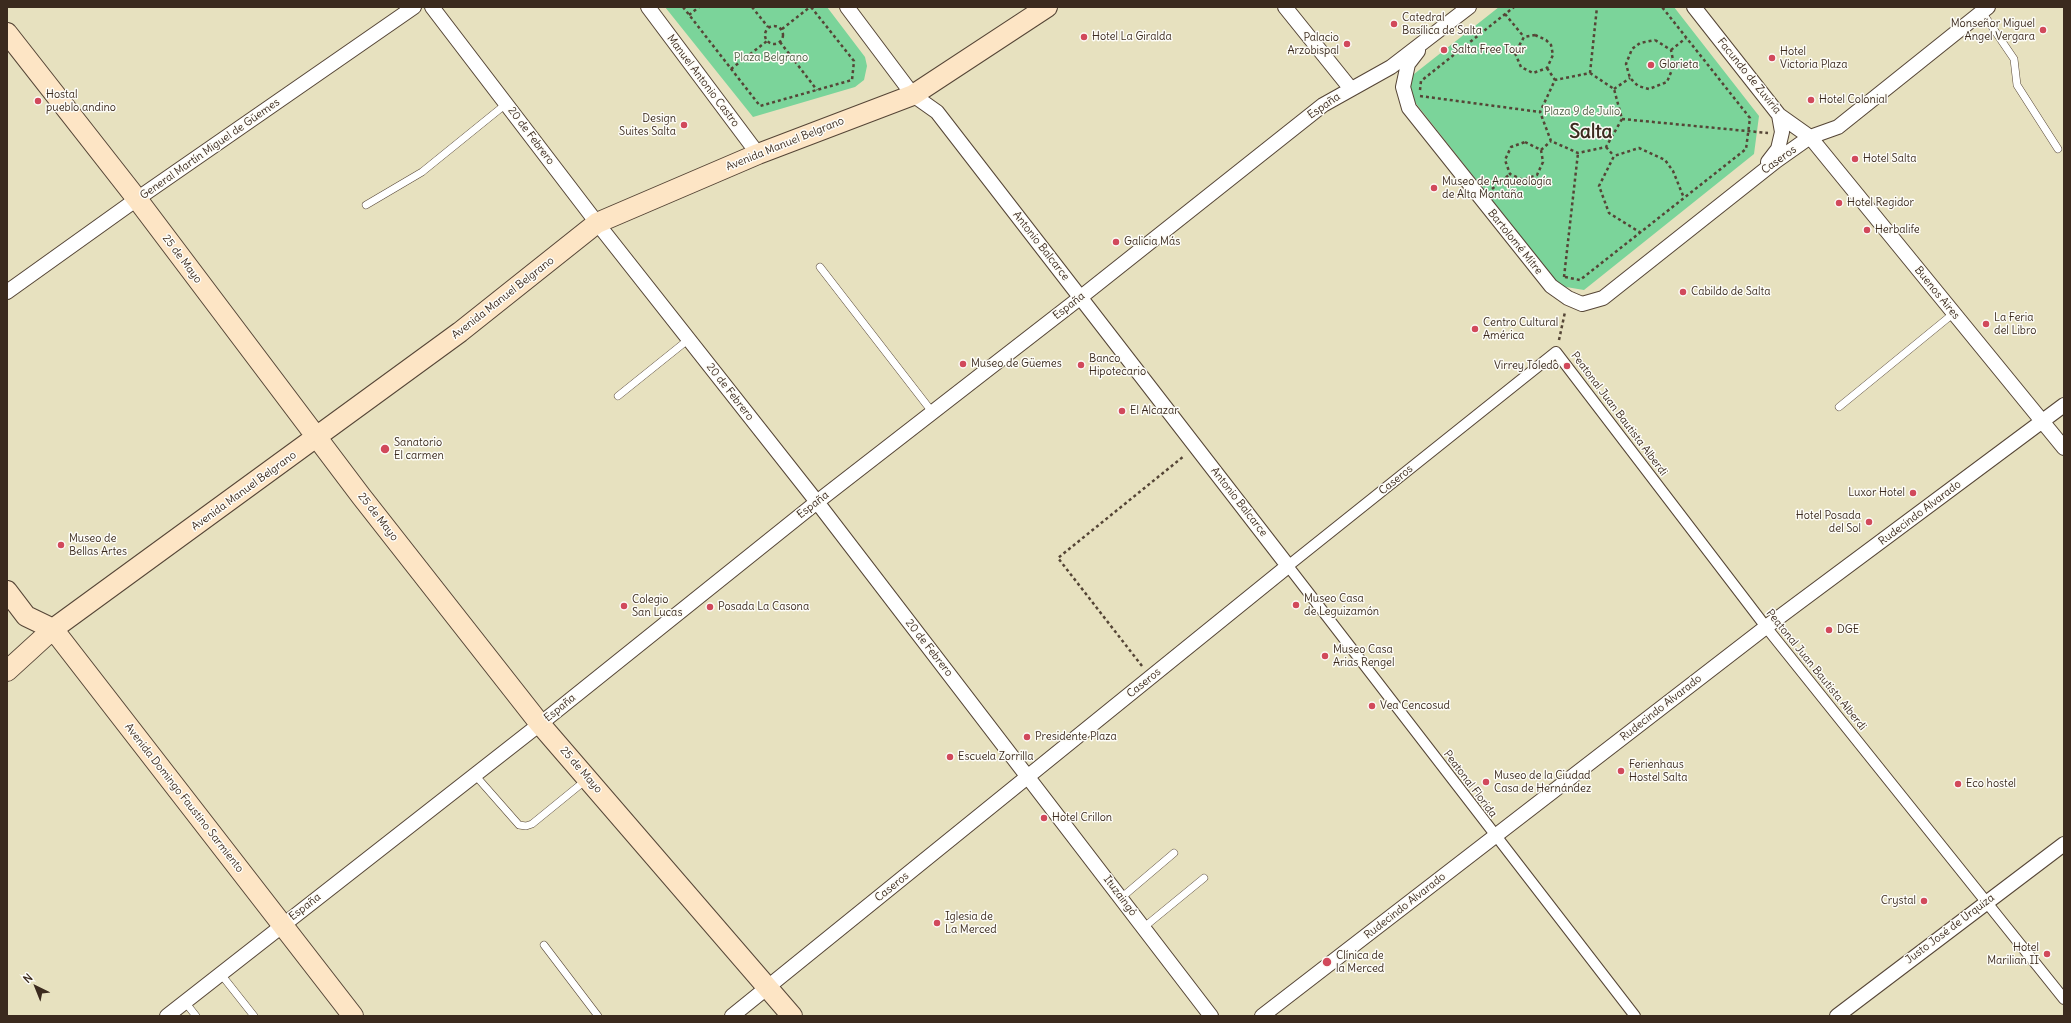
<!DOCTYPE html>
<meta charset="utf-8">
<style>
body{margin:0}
#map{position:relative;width:2071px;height:1023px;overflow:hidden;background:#e7e1bf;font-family:Delius,sans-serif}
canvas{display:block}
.frame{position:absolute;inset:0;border:8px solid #3b2a1e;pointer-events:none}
.north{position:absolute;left:16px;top:967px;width:40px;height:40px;-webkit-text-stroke:3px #fdfcf7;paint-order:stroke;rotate:317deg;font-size:11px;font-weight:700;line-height:16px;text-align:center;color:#3b2a1e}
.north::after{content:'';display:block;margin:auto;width:14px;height:18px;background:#3b2a1e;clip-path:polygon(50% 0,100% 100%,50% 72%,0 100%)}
</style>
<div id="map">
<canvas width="2071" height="1023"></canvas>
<div class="frame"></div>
<div class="north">N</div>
</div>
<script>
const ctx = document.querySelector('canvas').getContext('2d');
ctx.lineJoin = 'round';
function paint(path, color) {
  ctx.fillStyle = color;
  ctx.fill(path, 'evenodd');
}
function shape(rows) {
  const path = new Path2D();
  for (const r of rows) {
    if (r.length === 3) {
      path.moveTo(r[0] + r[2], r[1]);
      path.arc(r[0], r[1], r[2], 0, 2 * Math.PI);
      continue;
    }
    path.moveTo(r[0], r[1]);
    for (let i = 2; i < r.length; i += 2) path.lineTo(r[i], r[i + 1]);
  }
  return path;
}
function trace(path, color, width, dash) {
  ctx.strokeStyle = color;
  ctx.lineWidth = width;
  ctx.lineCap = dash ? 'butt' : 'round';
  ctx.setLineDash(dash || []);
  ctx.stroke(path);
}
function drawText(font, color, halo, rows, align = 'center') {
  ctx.font = font + ' Delius,sans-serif';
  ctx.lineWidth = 3;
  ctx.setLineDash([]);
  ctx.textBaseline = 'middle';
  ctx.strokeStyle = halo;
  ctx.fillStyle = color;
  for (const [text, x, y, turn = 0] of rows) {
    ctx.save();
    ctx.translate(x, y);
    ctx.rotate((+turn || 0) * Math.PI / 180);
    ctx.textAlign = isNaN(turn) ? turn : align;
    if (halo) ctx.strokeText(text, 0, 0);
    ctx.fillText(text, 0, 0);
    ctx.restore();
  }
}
const green = shape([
 [665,7,827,7,865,57,867,66,864,80,855,87,753,117],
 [1499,7,1674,7,1759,116,1754,154,1584,290,1560,286,1414,101,1409,78]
]);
const path = shape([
 [683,7,760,106,852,80,854,61,811,7],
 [752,7,768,27],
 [1505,14,1524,37],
 [689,15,699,7],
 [774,35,9],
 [782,29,810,7],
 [1535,35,1546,40,1551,45,1553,55,1547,68,1533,73,1521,67,1515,53,1524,37,1535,35],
 [1655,40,1671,50,1674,65,1667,82,1649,89,1638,86,1630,78,1626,64,1632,49,1640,43,1655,40],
 [780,42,817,90],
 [1671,50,1686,38],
 [1547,68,1555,80],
 [731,69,767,41],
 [1590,73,1614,89,1622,119,1606,147,1578,153,1551,141,1540,112,1555,80,1590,73],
 [1590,73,1597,7],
 [1614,89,1630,78],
 [1420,90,1421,81,1514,7],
 [1420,96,1540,112],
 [1622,119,1768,133],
 [1525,142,1541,150,1543,162,1537,175,1523,180,1510,174,1505,160,1511,147,1525,142],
 [1606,147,1614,156],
 [1541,150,1551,141],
 [1492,189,1510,174],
 [1641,233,1609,213,1599,186,1614,156,1639,148,1665,160,1673,171,1684,198],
 [1564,277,1578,153],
 [1565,277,1580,280,1746,149,1750,118,1662,7],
 [1559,340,1565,312],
 [1142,666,1058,558,1184,456]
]);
const service = shape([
 [1982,12,2014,59,2017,85,2058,149],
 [366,205,422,172,506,104],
 [820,267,933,413],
 [618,396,689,339],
 [1839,407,1954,313],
 [475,775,519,825,526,826,532,824,586,780],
 [1121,898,1174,853],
 [1143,928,1204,878],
 [544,945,598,1016],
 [220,973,254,1016],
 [185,1002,196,1016]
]);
const pedestrian = shape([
 [1635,1016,1288,566,1556,352,1766,627,2064,999]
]);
const minor = shape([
 [432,7,597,223,817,502,1211,1016],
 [648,7,758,154],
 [1285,7,1351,89],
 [1694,7,1779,115,1810,137,2064,448],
 [1418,51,1408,64,1403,87,1409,108,1551,286,1568,298,1582,304,1603,298,1776,161,1810,137,1838,127,1988,7],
 [1768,162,1778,149,1782,132,1779,115],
 [7,292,137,199,414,7],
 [167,1016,540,724,817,502,1081,297,1323,105,1391,67,1469,7],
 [732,1016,1288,566,937,112,913,95,847,7],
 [1262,1016,1766,627,2064,405],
 [1837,1016,2064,844]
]);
const secondary = shape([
 [7,33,137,199,361,496,540,724,792,1016],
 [7,591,26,616,53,629,353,1016],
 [7,671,53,629,460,332,597,223,758,154,913,95,1047,7]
]);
const markers = [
 [1394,24,4,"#d1495b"],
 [2043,30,4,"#d1495b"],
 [1084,37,4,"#d1495b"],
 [1347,44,4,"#d1495b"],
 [1444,50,4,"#d1495b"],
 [1772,58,4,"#d1495b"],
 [1651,65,4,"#d1495b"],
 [1811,100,4,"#d1495b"],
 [38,101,4,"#d1495b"],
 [684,125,4,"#d1495b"],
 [1855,159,4,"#d1495b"],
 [1434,188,4,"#d1495b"],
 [1839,203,4,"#d1495b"],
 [1867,230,4,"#d1495b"],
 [1116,242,4,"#d1495b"],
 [1683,292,4,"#d1495b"],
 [1986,324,4,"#d1495b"],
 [1475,329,4,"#d1495b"],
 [963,364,4,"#d1495b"],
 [1081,365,4,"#d1495b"],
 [1567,366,4,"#d1495b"],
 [1122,411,4,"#d1495b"],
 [385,449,5,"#d1495b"],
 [1913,493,4,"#d1495b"],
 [1869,522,4,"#d1495b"],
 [61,545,4,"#d1495b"],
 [1296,605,4,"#d1495b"],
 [624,606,4,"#d1495b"],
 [710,607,4,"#d1495b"],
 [1829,630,4,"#d1495b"],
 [1325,656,4,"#d1495b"],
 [1372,706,4,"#d1495b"],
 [1027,737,4,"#d1495b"],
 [950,757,4,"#d1495b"],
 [1621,771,4,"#d1495b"],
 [1486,782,4,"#d1495b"],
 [1958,784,4,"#d1495b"],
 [1044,818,4,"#d1495b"],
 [1924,901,4,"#d1495b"],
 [937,923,4,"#d1495b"],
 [2047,954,4,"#d1495b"],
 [1327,962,5,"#d1495b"]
];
const poiNames = [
 ["Catedral",1402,18],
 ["Basílica de Salta",1402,31],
 ["Monseñor Miguel",2035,24,"right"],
 ["Angel Vergara",2035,37,"right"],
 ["Hotel La Giralda",1092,37],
 ["Palacio",1339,38,"right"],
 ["Arzobispal",1339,51,"right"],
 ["Salta Free Tour",1452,50],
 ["Hotel",1780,52],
 ["Victoria Plaza",1780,65],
 ["Glorieta",1659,65],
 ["Hostal",46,95],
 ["pueblo andino",46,108],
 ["Hotel Colonial",1819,100],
 ["Design",676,119,"right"],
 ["Suites Salta",676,132,"right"],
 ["Hotel Salta",1863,159],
 ["Museo de Arqueología",1442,182],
 ["de Alta Montaña",1442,195],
 ["Hotel Regidor",1847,203],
 ["Herbalife",1875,230],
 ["Galicia Más",1124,242],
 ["Cabildo de Salta",1691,292],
 ["La Feria",1994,318],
 ["del Libro",1994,331],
 ["Centro Cultural",1483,323],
 ["América",1483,336],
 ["Banco",1089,359],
 ["Hipotecario",1089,372],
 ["Museo de Güemes",971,364],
 ["Virrey Toledo",1559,366,"right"],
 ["El Alcazar",1130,411],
 ["Sanatorio",394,443],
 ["El carmen",394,456],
 ["Luxor Hotel",1905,493,"right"],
 ["Hotel Posada",1861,516,"right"],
 ["del Sol",1861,529,"right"],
 ["Museo de",69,539],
 ["Bellas Artes",69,552],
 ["Museo Casa",1304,599],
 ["de Leguizamón",1304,612],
 ["Colegio",632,600],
 ["San Lucas",632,613],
 ["Posada La Casona",718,607],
 ["DGE",1837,630],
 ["Museo Casa",1333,650],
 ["Arias Rengel",1333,663],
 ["Vea Cencosud",1380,706],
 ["Presidente Plaza",1035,737],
 ["Escuela Zorrilla",958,757],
 ["Ferienhaus",1629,765],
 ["Hostel Salta",1629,778],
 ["Museo de la Ciudad",1494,776],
 ["Casa de Hernández",1494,789],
 ["Eco hostel",1966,784],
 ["Hotel Crillon",1052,818],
 ["Crystal",1916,901,"right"],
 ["Iglesia de",945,917],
 ["La Merced",945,930],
 ["Hotel",2039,948,"right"],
 ["Marilian II",2039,961,"right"],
 ["Clínica de",1336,956],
 ["la Merced",1336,969]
];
const parkNames = [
 ["Plaza Belgrano",771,58],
 ["Plaza 9 de Julio",1582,112]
];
const streetNames = [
 ["Facundo de Zuviría",1749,76,51],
 ["Manuel Antonio Castro",703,81,53],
 ["España",1324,106,-35],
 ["20 de Febrero",531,136,53],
 ["Avenida Manuel Belgrano",785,144,-22],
 ["General Martín Miguel de Güemes",210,149,-35],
 ["Caseros",1779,160,-36],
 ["Bartolomé Mitre",1515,242,51],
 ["Antonio Balcarce",1041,246,52],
 ["25 de Mayo",182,259,53],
 ["Buenos Aires",1937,293,51],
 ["Avenida Manuel Belgrano",503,298,-38],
 ["España",1069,306,-38],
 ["20 de Febrero",730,392,52],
 ["Peatonal Juan Bautista Alberdi",1619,414,53],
 ["Caseros",1396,480,-39],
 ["Avenida Manuel Belgrano",244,491,-36],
 ["Antonio Balcarce",1239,502,52],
 ["España",813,505,-38],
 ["Rudecindo Alvarado",1920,513,-37],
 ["25 de Mayo",378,517,52],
 ["20 de Febrero",929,648,52],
 ["Peatonal Juan Bautista Alberdi",1816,670,51],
 ["Caseros",1144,683,-39],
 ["España",560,708,-39],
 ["Rudecindo Alvarado",1661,708,-38],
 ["25 de Mayo",581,770,49],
 ["Peatonal Florida",1470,784,53],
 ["Avenida Domingo Faustino Sarmiento",184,798,52],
 ["Caseros",892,887,-39],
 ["Ituzaingó",1120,896,53],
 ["Rudecindo Alvarado",1405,906,-38],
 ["España",305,907,-38],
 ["Justo José de Urquiza",1950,929,-37]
];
const townNames = [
 ["Salta",1591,133]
];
paint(green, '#7bd49a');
trace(service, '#554536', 8);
trace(pedestrian, '#554536', 12);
trace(minor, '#554536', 16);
trace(secondary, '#554536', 22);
trace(path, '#554536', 2.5, [3, 3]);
trace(service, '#fff', 7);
trace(pedestrian, '#fff', 10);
trace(minor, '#fff', 14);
trace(secondary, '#fde5c5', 20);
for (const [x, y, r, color] of markers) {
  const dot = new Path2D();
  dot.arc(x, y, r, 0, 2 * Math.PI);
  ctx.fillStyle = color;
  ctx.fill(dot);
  trace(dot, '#fdfcf7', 1.5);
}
drawText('11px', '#3b2a1e', '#fdfcf7', poiNames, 'left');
drawText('11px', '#4e5d43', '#fdfcf7', parkNames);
drawText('11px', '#3b2a1e', '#fdfcf7', streetNames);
drawText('bold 19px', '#3b2a1e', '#fdfcf7', townNames);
</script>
